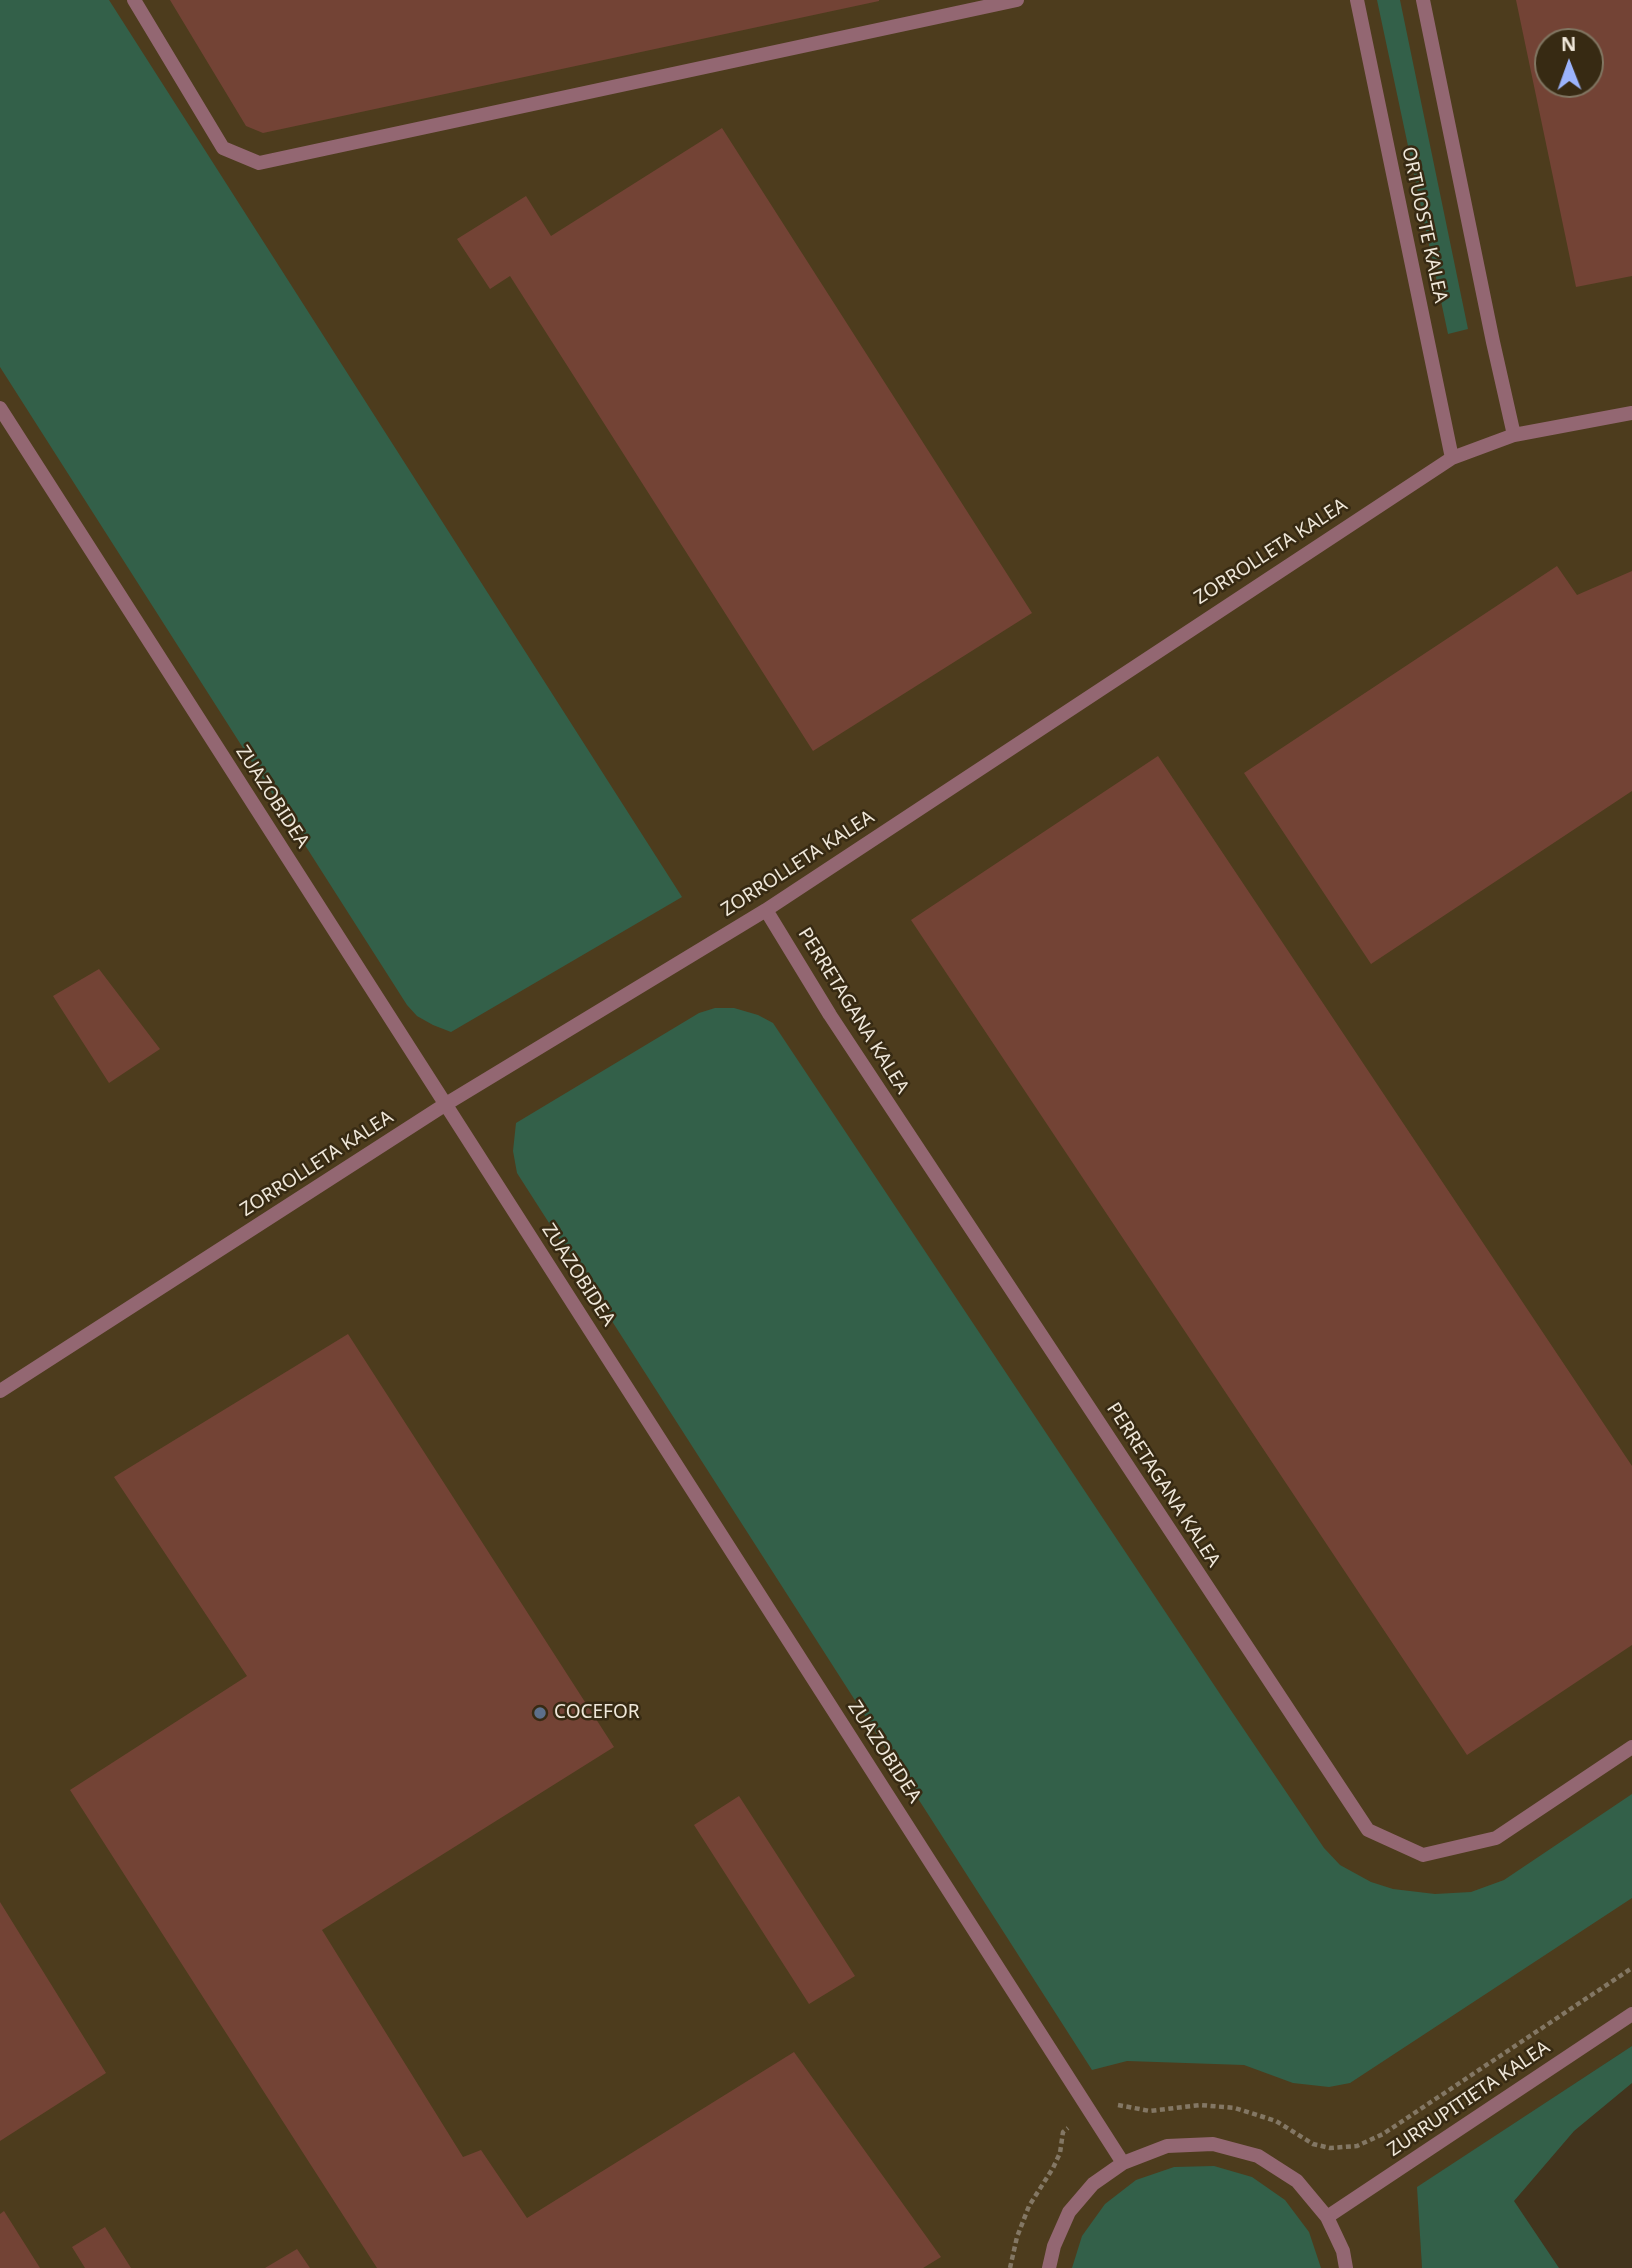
<!DOCTYPE html>
<style>
body{margin:0}
#map{position:relative;width:1632px;height:2268px;overflow:hidden;background:#42341d;font-family:"Noto Sans",sans-serif}
canvas{display:block}
.north{position:absolute;left:1534px;top:28px;width:70px;height:70px;box-sizing:border-box;background:#372a13;border:2px solid #817662;border-radius:50%;rotate:359deg;font-size:19px;font-weight:700;line-height:28px;text-align:center;color:#efe7d9}
.north::after{content:'';display:block;margin:auto;width:24px;height:32px;background:#9cb4fd;clip-path:polygon(50% 0,100% 100%,50% 72%,0 100%)}
</style>
<div id="map">
<canvas width="1632" height="2268"></canvas>
<div class="north">N</div>
</div>
<script>
const ctx = document.querySelector('canvas').getContext('2d');
ctx.lineJoin = 'round';
function paint(path, color) {
  ctx.fillStyle = color;
  ctx.fill(path, 'evenodd');
}
function shape(rows) {
  const path = new Path2D();
  for (const r of rows) {
    path.moveTo(r[0], r[1]);
    for (let i = 2; i < r.length; i += 2) path.lineTo(r[i], r[i + 1]);
  }
  return path;
}
function trace(path, color, width, dash) {
  ctx.strokeStyle = color;
  ctx.lineWidth = width;
  ctx.lineCap = dash ? 'butt' : 'round';
  ctx.setLineDash(dash || []);
  ctx.stroke(path);
}
function drawText(font, color, halo, rows, align = 'center') {
  ctx.font = font + ' "Noto Sans",sans-serif';
  ctx.lineWidth = 5;
  ctx.setLineDash([]);
  ctx.textBaseline = 'middle';
  ctx.strokeStyle = halo;
  ctx.fillStyle = color;
  for (const [text, x, y, turn = 0] of rows) {
    ctx.save();
    ctx.translate(x, y);
    ctx.rotate((+turn || 0) * Math.PI / 180);
    ctx.textAlign = isNaN(turn) ? turn : align;
    if (halo) ctx.strokeText(text, 0, 0);
    ctx.fillText(text, 0, 0);
    ctx.restore();
  }
}
const built = shape([
 [0,0,1632,0,1632,2046,1418,2187,1422,2268,0,2268],
 [1548,42,1590,42,1590,84,1548,84]
]);
const green = shape([
 [0,0,109,0,682,897,451,1032,433,1025,417,1016,407,1005,0,367],
 [1377,0,1400,0,1468,329,1448,334],
 [715,1008,734,1008,758,1015,773,1023,1226,1703,1324,1848,1340,1865,1371,1882,1393,1889,1435,1894,1471,1892,1504,1880,1632,1794,1632,1898,1350,2083,1329,2087,1293,2083,1244,2065,1127,2061,1092,2070,517,1173,513,1151,516,1123,699,1013],
 [1632,2046,1632,2083,1574,2131,1514,2201,1559,2268,1422,2268,1417,2187],
 [1214,2166,1252,2177,1285,2200,1309,2232,1321,2268,1072,2268,1082,2236,1105,2204,1136,2180,1174,2167]
]);
const building = shape([
 [170,0,879,0,879,1,263,133,246,126],
 [1516,0,1632,0,1632,276,1576,287],
 [1548,42,1590,42,1590,84,1548,84],
 [722,128,1032,613,813,751,510,276,490,289,457,239,526,196,551,236],
 [1557,566,1577,595,1632,571,1632,791,1371,964,1244,773],
 [1158,756,1632,1466,1632,1645,1467,1755,911,920],
 [99,969,160,1049,109,1083,53,996],
 [348,1334,614,1747,322,1930,463,2157,481,2150,527,2218,794,2052,941,2257,923,2268,377,2268,70,1790,247,1676,114,1477],
 [739,1796,855,1976,809,2004,694,1825],
 [0,1902,106,2073,0,2141],
 [4,2211,40,2268,0,2268,0,2214],
 [105,2227,131,2268,85,2268,72,2247],
 [297,2249,310,2268,265,2268]
]);
const path = shape([
 [1118,2105,1150,2111,1200,2105,1235,2108,1276,2121,1313,2144,1330,2148,1357,2146,1383,2134,1632,1968],
 [1010,2268,1017,2237,1029,2206,1053,2168,1060,2153,1063,2132,1068,2128]
]);
const lane = shape([
 [134,0,223,148,259,163,1017,0]
]);
const street = shape([
 [1357,0,1452,458],
 [1423,0,1493,342,1514,435],
 [0,408,1123,2163],
 [766,910,830,1015,1368,1830,1423,1855,1496,1838,1632,1747],
 [0,1391,446,1104,766,910,1452,458,1514,435,1632,413],
 [1327,2217,1632,2014],
 [1049,2268,1054,2246,1069,2212,1093,2184,1123,2163,1167,2146,1213,2144,1258,2156,1297,2181,1327,2217,1343,2251,1346,2268]
]);
const markers = [
 [540,1713,7,"#5c6f8a"]
];
const streetNames = [
 ["ORTUOSTE KALEA",1424,225,78],
 ["ZORROLLETA KALEA",1271,552,-33],
 ["ZUAZOBIDEA",272,797,57],
 ["ZORROLLETA KALEA",798,864,-33],
 ["PERRETAGANA KALEA",853,1011,58],
 ["ZORROLLETA KALEA",317,1164,-33],
 ["ZUAZOBIDEA",578,1275,57],
 ["PERRETAGANA KALEA",1163,1485,57],
 ["ZUAZOBIDEA",884,1752,57],
 ["ZURRUPITIETA KALEA",1469,2099,-34]
];
const poiNames = [
 ["COCEFOR",554,1713]
];
paint(built, '#4d3c1d');
paint(green, '#336049');
paint(building, '#734335');
trace(path, '#837764', 4.5, [5, 3.5]);
trace(lane, '#936772', 14);
trace(street, '#936772', 14);
for (const [x, y, r, color] of markers) {
  const dot = new Path2D();
  dot.arc(x, y, r, 0, 2 * Math.PI);
  ctx.fillStyle = color;
  ctx.fill(dot);
  trace(dot, '#372a13', 2.5);
}
drawText('19px', '#efe7d9', '#372a13', streetNames);
drawText('19px', '#efe7d9', '#372a13', poiNames, 'left');
</script>
